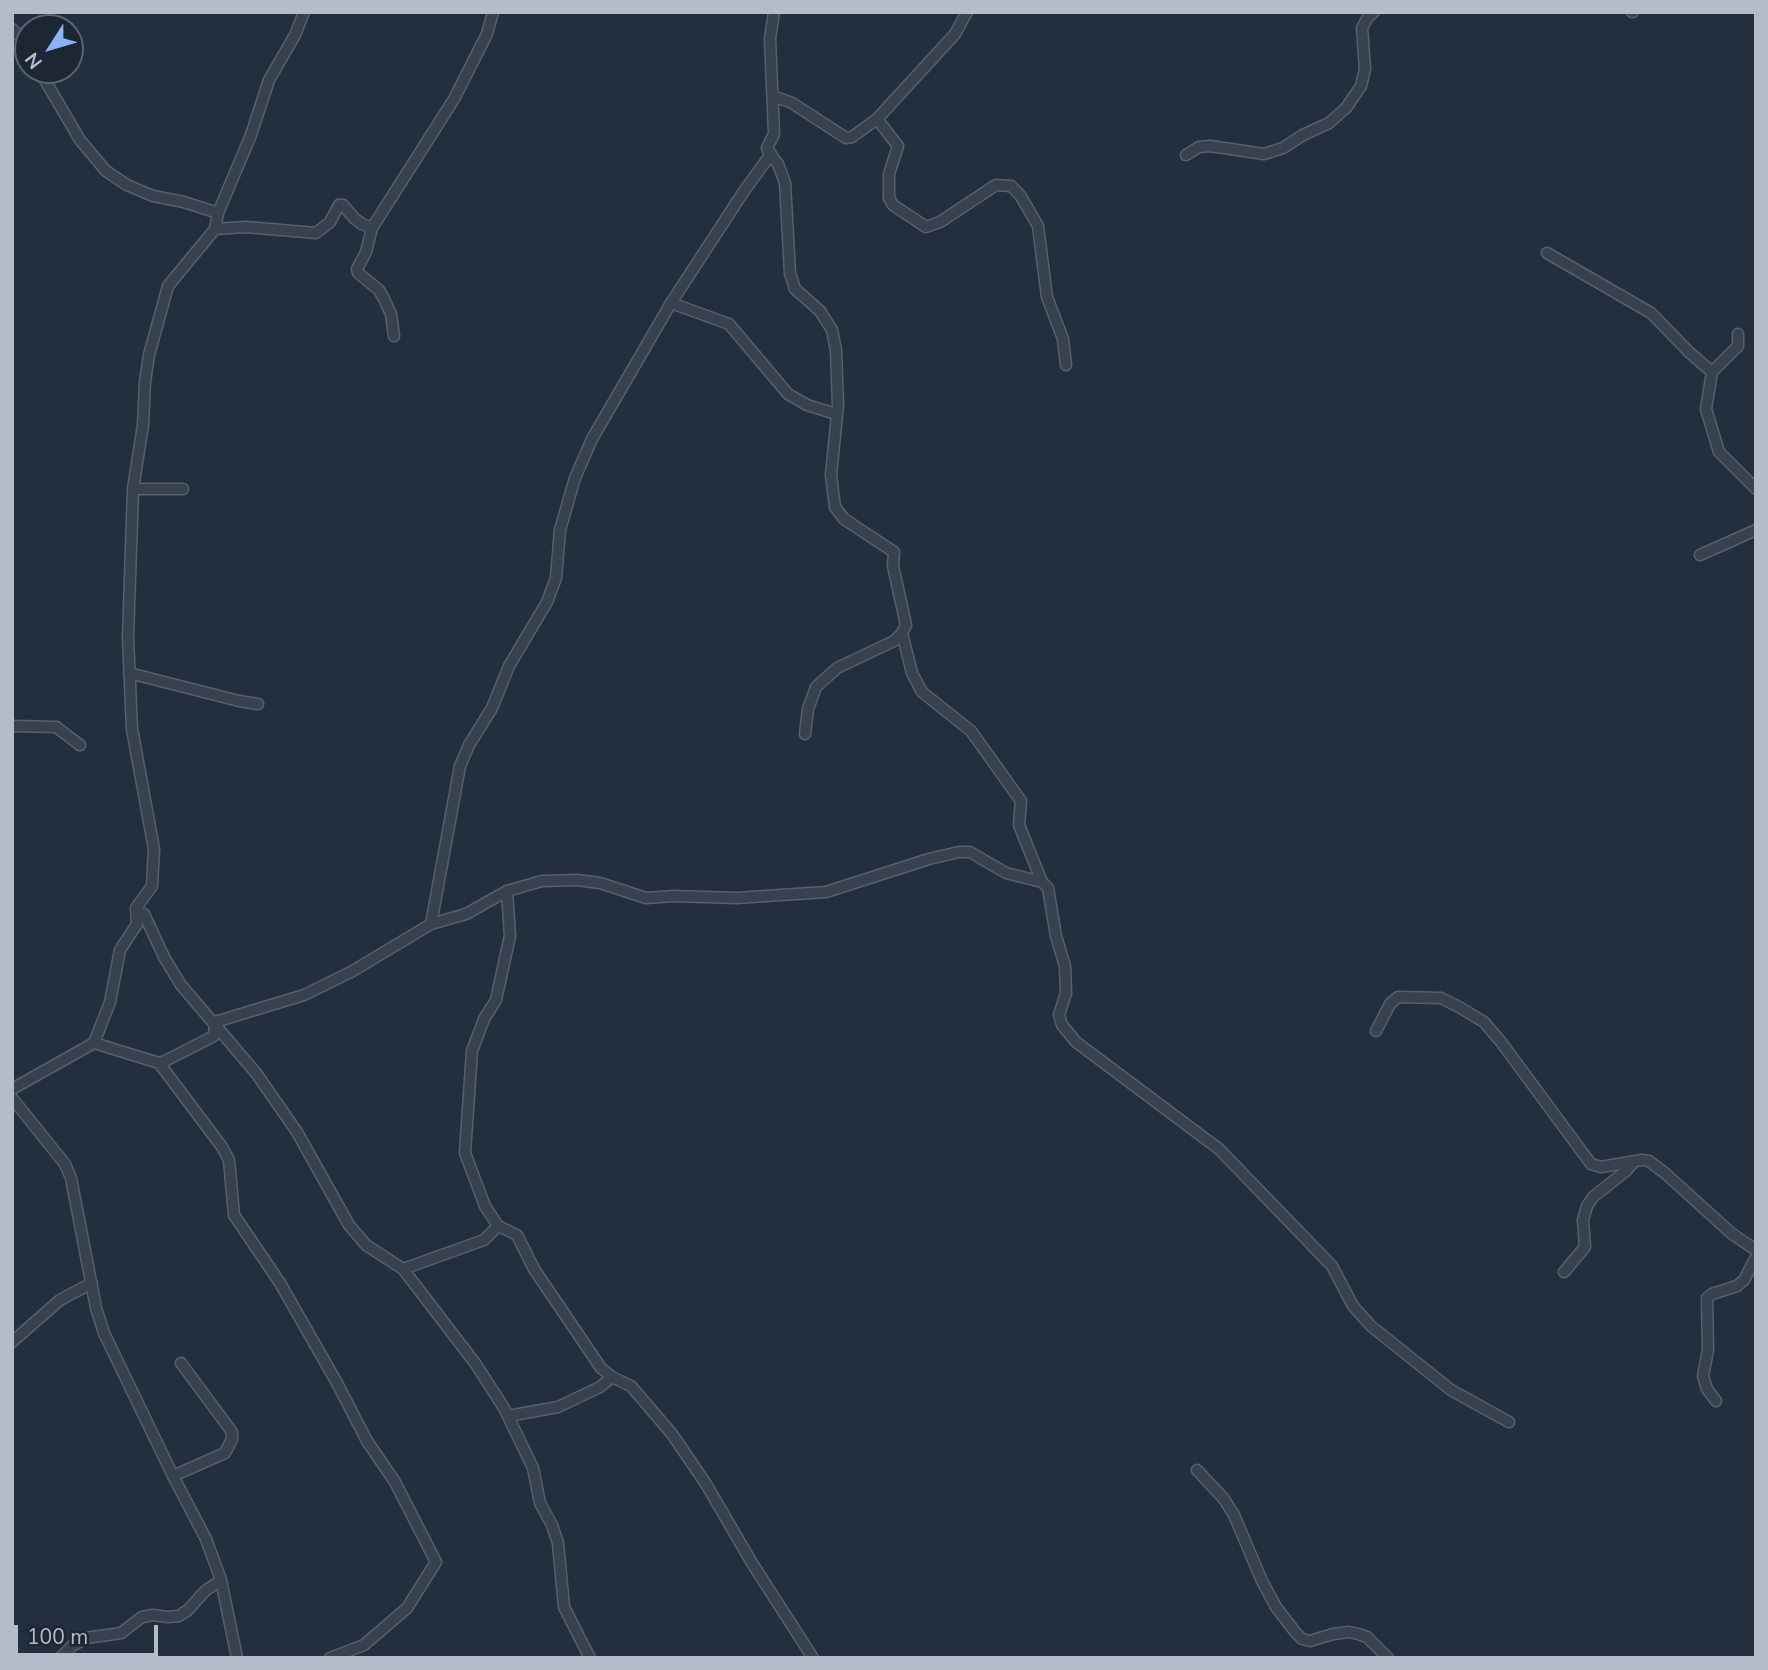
<!DOCTYPE html>
<style>
body{margin:0}
#map{position:relative;width:1768px;height:1670px;overflow:hidden;background:#242f3e;font-family:"Nunito Sans",sans-serif}
canvas{display:block}
.frame{position:absolute;inset:0;border:14px solid #b4bcc9;pointer-events:none}
.north{position:absolute;left:14px;top:14px;width:70px;height:70px;box-sizing:border-box;background:#1d2633;border:2px solid #59626f;border-radius:50%;rotate:233deg;font-size:19px;font-weight:700;line-height:28px;text-align:center;color:#b4bcc9}
.north::after{content:'';display:block;margin:auto;width:24px;height:32px;background:#8ab4f8;clip-path:polygon(50% 0,100% 100%,50% 72%,0 100%)}
.scale{position:absolute;left:14px;top:1625px;width:144px;height:32px;box-sizing:border-box;border:4px solid #b4bcc9;border-top:0;padding-left:9px;font-size:21px;line-height:24px;white-space:nowrap;color:#b4bcc9;-webkit-text-stroke:5px #1d2633;paint-order:stroke}
</style>
<div id="map">
<canvas width="1768" height="1670"></canvas>
<div class="frame"></div>
<div class="north">N</div>
<div class="scale">100 m</div>
</div>
<script>
const ctx = document.querySelector('canvas').getContext('2d');
ctx.lineJoin = 'round';
function shape(rows) {
  const path = new Path2D();
  for (const r of rows) {
    path.moveTo(r[0], r[1]);
    for (let i = 2; i < r.length; i += 2) path.lineTo(r[i], r[i + 1]);
  }
  return path;
}
function trace(path, color, width, dash) {
  ctx.strokeStyle = color;
  ctx.lineWidth = width;
  ctx.lineCap = dash ? 'butt' : 'round';
  ctx.setLineDash(dash || []);
  ctx.stroke(path);
}
const street = shape([
 [1632,12,1633,12],
 [12,29,28,44],
 [39,70,80,140,106,171,127,185,153,196,184,202,218,213],
 [773,96,792,103,846,138,852,137,877,119,955,34,967,12],
 [877,119,898,146,889,174,889,198,893,205,926,227,940,222,996,185,1011,186,1020,195,1038,226,1047,297,1063,339,1066,365],
 [768,151,778,164,785,183,790,273,795,289,820,311,832,330,836,350,838,405,831,475,835,507,844,519,894,552,893,566,906,625,902,633,894,641,837,668,816,687,808,709,805,734],
 [1186,155,1199,147,1210,146,1264,154,1283,148,1303,135,1329,123,1346,108,1361,86,1365,69,1362,28,1368,17,1374,12],
 [215,229,246,227,316,233,330,222,339,205,343,205,354,218,362,224,372,228],
 [1547,253,1651,313,1690,353,1712,372],
 [671,303,729,324,788,394,807,405,836,414],
 [1738,334,1738,346,1712,372,1706,409,1719,452,1756,489],
 [394,336,391,314,384,299,379,290,358,273,357,269,366,252,372,228,454,99,487,34,493,12],
 [133,489,183,489],
 [1700,555,1756,530],
 [902,633,912,673,922,692,971,731,1021,801,1019,825,1042,882],
 [129,673,239,701,258,704],
 [12,726,56,727,80,745],
 [136,911,144,914,164,957,181,985,256,1073,297,1132,349,1225,366,1245,403,1269,475,1363,504,1408,533,1468,540,1503,552,1525,558,1543,564,1607,590,1658],
 [431,924,460,766,469,745,492,708,509,666,547,602,556,578,560,530,575,478,592,439,671,303,744,191,771,154,767,148,774,134,770,39,774,12],
 [1376,1031,1390,1004,1398,997,1441,998,1459,1007,1484,1022,1501,1042,1591,1164,1601,1167,1642,1160,1649,1161,1666,1174,1731,1233,1756,1250],
 [94,1043,110,1002,120,950,137,924,136,908,152,886,154,849,132,729,128,638,133,489,143,425,145,382,149,355,168,286,215,229,218,213,251,135,269,80,295,35,304,12],
 [159,1063,222,1147,229,1160,234,1215,280,1283,337,1383,367,1441,395,1482,436,1562,407,1608,364,1645,330,1658],
 [12,1089,94,1043,159,1063,165,1061,214,1036,215,1022,304,995,351,972,431,924,466,914,507,891,542,881,577,880,600,883,646,898,674,896,736,898,826,892,929,859,959,852,970,852,1006,873,1042,882,1048,888,1056,936,1065,966,1066,993,1059,1015,1062,1025,1076,1042,1219,1149,1332,1266,1353,1306,1371,1326,1451,1390,1509,1422],
 [12,1098,65,1164,71,1178,96,1308,104,1333,173,1476,206,1539,221,1580,237,1658],
 [498,1226,485,1206,465,1153,472,1051,484,1019,496,1000,510,936,507,891],
 [403,1269,484,1240,498,1226,517,1235,534,1269,601,1368,612,1377,600,1387,558,1407,508,1416],
 [1564,1272,1585,1247,1583,1220,1587,1206,1593,1197,1626,1171,1634,1162],
 [12,1342,60,1300,92,1283],
 [612,1377,631,1386,672,1434,706,1484,752,1563,813,1658],
 [1716,1401,1707,1389,1703,1376,1708,1350,1707,1298,1712,1294,1737,1286,1744,1280,1756,1257],
 [1197,1470,1224,1499,1234,1515,1262,1581,1276,1607,1296,1633,1302,1639,1310,1641,1333,1634,1349,1632,1358,1634,1367,1637,1388,1658],
 [173,1476,225,1453,232,1439,232,1432,181,1363],
 [60,1658,72,1646,86,1638,121,1633,142,1617,153,1615,168,1617,179,1616,188,1610,205,1591,221,1580]
]);
trace(street, '#565f6c', 13);
trace(street, '#38414e', 10);
</script>
